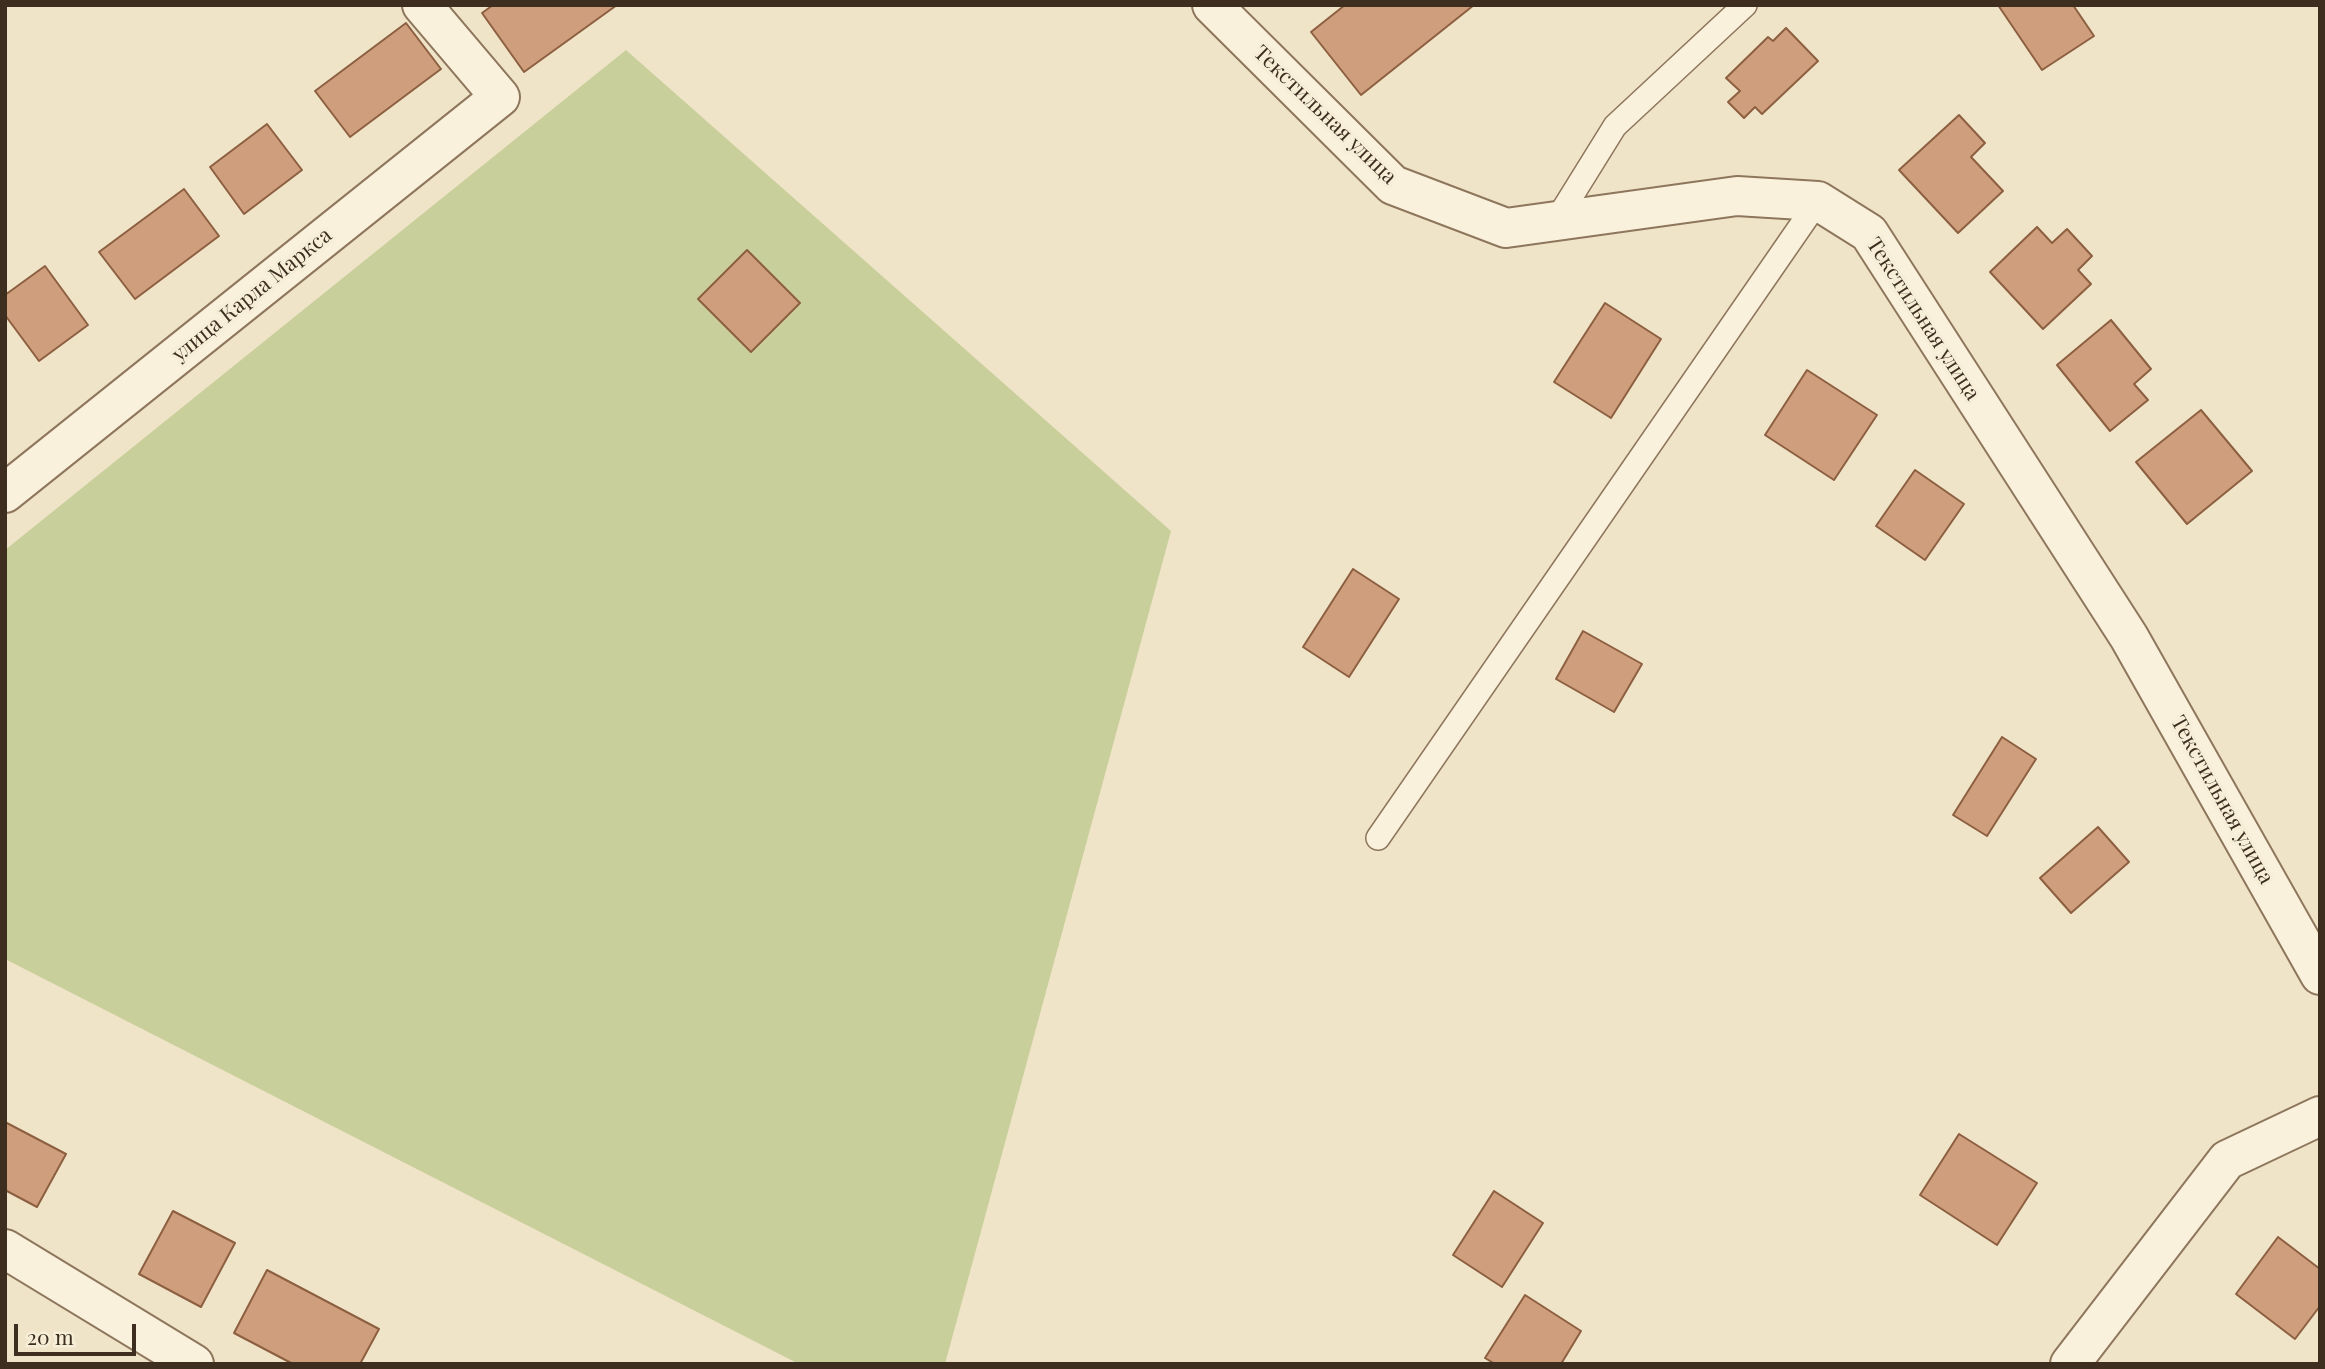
<!DOCTYPE html>
<meta charset="utf-8">
<style>
body{margin:0}
#map{position:relative;width:2325px;height:1369px;overflow:hidden;background:#f0e4c8;font-family:"Playfair Display",serif}
canvas{display:block}
.frame{position:absolute;inset:0;border:7px solid #3d2e20;pointer-events:none}
.scale{position:absolute;left:14px;top:1324px;width:122px;height:32px;box-sizing:border-box;border:4px solid #3d2e20;border-top:0;padding-left:9px;font-size:21px;line-height:24px;white-space:nowrap;color:#3d2e20;-webkit-text-stroke:5px #f7eed8;paint-order:stroke}
</style>
<div id="map">
<canvas width="2325" height="1369"></canvas>
<div class="frame"></div>
<div class="scale">20 m</div>
</div>
<script>
const ctx = document.querySelector('canvas').getContext('2d');
ctx.lineJoin = 'round';
function paint(path, color) {
  ctx.fillStyle = color;
  ctx.fill(path, 'evenodd');
}
function shape(rows) {
  const path = new Path2D();
  for (const r of rows) {
    path.moveTo(r[0], r[1]);
    for (let i = 2; i < r.length; i += 2) path.lineTo(r[i], r[i + 1]);
  }
  return path;
}
function trace(path, color, width, dash) {
  ctx.strokeStyle = color;
  ctx.lineWidth = width;
  ctx.lineCap = dash ? 'butt' : 'round';
  ctx.setLineDash(dash || []);
  ctx.stroke(path);
}
function drawText(font, color, halo, rows, align = 'center') {
  ctx.font = font + ' "Playfair Display",serif';
  ctx.lineWidth = 7;
  ctx.setLineDash([]);
  ctx.textBaseline = 'middle';
  ctx.strokeStyle = halo;
  ctx.fillStyle = color;
  for (const [text, x, y, turn = 0] of rows) {
    ctx.save();
    ctx.translate(x, y);
    ctx.rotate((+turn || 0) * Math.PI / 180);
    ctx.textAlign = isNaN(turn) ? turn : align;
    if (halo) ctx.strokeText(text, 0, 0);
    ctx.fillText(text, 0, 0);
    ctx.restore();
  }
}
const green = shape([
 [626,50,1171,531,945,1364,799,1364,5,959,5,550]
]);
const building = shape([
 [493,5,617,5,524,72,482,13,493,5],
 [1345,5,1474,5,1361,95,1311,32,1345,5],
 [1998,5,2073,5,2094,36,2042,70,1998,5],
 [406,23,441,69,350,137,315,91,406,23],
 [1786,28,1818,61,1762,114,1755,107,1744,118,1728,102,1740,91,1726,78,1768,37,1773,41,1786,28],
 [1959,115,1985,143,1971,157,2003,191,1958,233,1899,170,1959,115],
 [267,124,302,170,244,214,210,167,267,124],
 [184,189,219,236,135,299,99,252,184,189],
 [2037,227,2052,243,2067,229,2092,256,2078,270,2091,284,2043,329,1990,272,2037,227],
 [747,250,800,303,751,352,698,299,747,250],
 [45,266,88,325,39,361,5,315,5,295,45,266],
 [1605,303,1661,339,1611,418,1554,382,1605,303],
 [2111,320,2151,369,2134,384,2148,400,2110,431,2057,365,2111,320],
 [1807,370,1877,415,1834,480,1765,435,1807,370],
 [2201,410,2252,471,2187,524,2136,462,2201,410],
 [1915,470,1964,504,1925,560,1876,526,1915,470],
 [1353,569,1399,599,1349,677,1303,647,1353,569],
 [1583,631,1642,664,1614,712,1556,679,1583,631],
 [2002,737,2036,759,1987,836,1953,815,2002,737],
 [2098,827,2129,862,2071,913,2040,878,2098,827],
 [5,1122,66,1154,37,1207,5,1190,5,1122],
 [1959,1134,2037,1183,1997,1245,1920,1195,1959,1134],
 [1494,1191,1543,1223,1502,1287,1453,1255,1494,1191],
 [173,1211,235,1243,201,1307,139,1274,173,1211],
 [2278,1237,2320,1269,2320,1306,2295,1339,2236,1294,2278,1237],
 [267,1270,379,1329,360,1364,293,1364,234,1333,267,1270],
 [1525,1295,1581,1331,1561,1364,1495,1364,1485,1358,1525,1295]
]);
const service = shape([
 [1556,221,1615,126,1745,5],
 [1378,838,1818,201]
]);
const minor = shape([
 [1212,5,1393,185,1506,228,1737,196,1818,201,1869,233,2129,637,2320,975],
 [5,493,500,97,422,5],
 [5,1249,194,1364],
 [2070,1364,2227,1160,2320,1116]
]);
const streetNames = [
 ["Текстильная улица",1325,115,44],
 ["улица Карла Маркса",252,295,-39],
 ["Текстильная улица",1923,319,57],
 ["Текстильная улица",2222,800,61]
];
paint(green, '#c9cf9b');
paint(building, '#cf9f7d');
trace(building, '#8d5f41', 2);
trace(service, '#8d765c', 26);
trace(minor, '#8d765c', 42);
trace(service, '#faf1dc', 23);
trace(minor, '#faf1dc', 38);
drawText('21px', '#3d2e20', '#f7eed8', streetNames);
</script>
